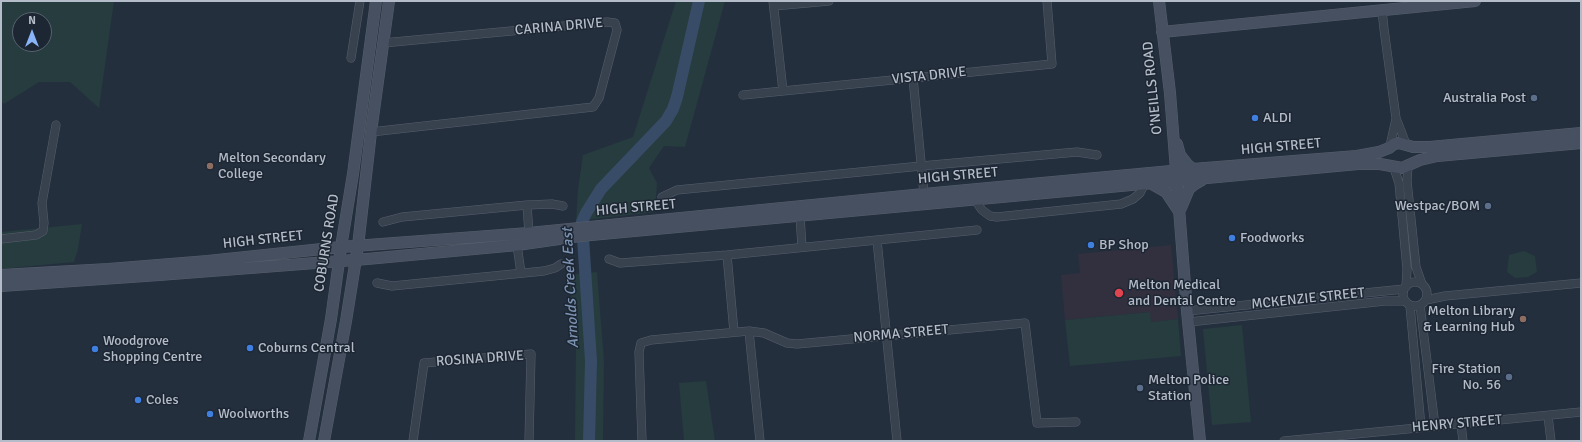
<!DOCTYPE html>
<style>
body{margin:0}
#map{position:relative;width:1582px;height:442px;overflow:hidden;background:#242f3e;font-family:Signika,sans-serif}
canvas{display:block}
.frame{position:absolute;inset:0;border:2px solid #b4bcc9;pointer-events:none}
.north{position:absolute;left:12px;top:12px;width:40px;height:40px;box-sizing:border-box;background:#1d2633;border:1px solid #59626f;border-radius:50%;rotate:0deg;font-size:11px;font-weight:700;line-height:16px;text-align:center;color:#b4bcc9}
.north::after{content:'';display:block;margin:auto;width:14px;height:18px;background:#8ab4f8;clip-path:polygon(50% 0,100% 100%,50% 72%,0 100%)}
</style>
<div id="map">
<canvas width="1582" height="442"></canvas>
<div class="frame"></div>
<div class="north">N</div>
</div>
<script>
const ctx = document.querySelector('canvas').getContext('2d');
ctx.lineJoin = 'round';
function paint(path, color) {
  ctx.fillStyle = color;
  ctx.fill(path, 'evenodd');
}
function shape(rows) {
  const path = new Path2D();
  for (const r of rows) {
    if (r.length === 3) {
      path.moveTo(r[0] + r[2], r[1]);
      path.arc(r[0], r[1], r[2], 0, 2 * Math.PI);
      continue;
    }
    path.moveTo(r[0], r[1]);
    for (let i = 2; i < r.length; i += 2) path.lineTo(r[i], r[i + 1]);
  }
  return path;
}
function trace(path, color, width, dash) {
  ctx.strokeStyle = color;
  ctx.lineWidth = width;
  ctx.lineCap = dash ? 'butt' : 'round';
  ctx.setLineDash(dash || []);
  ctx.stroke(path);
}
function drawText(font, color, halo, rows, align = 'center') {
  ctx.font = font + ' Signika,sans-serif';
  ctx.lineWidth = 3;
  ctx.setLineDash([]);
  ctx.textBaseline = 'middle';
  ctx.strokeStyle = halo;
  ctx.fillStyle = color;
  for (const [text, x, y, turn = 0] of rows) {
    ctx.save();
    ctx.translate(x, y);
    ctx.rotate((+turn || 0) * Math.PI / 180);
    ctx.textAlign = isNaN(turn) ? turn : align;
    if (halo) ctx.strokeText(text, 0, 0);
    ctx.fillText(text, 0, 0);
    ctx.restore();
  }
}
const medical = shape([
 [1171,245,1178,319,1151,322,1149,312,1065,320,1061,275,1080,273,1078,254]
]);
const green = shape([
 [1,1,114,1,99,108,70,82,39,82,4,104,1,101],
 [20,20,44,20,44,44,20,44],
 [676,1,725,1,685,147,664,146,649,168,657,183,655,212,576,221,578,189,583,155,633,137],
 [82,224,78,249,74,262,1,269,1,232],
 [1524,251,1535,256,1537,272,1528,277,1515,278,1507,272,1509,255],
 [597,272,604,361,603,441,575,441,576,347,569,275],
 [1150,312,1151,322,1178,319,1181,356,1070,366,1065,320],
 [1242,325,1251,422,1212,425,1203,329],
 [706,381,715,441,684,441,679,383]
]);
const river = shape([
 [589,441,591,361,582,222,586,213,601,189,666,121,673,109,677,97,699,1]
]);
const street = shape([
 [773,1,783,91],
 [774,6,829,1],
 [1382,10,1384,29,1396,118,1406,144],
 [351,58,360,1],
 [913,78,924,194],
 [743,95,1052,64,1047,1],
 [371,132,593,107,599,98,617,30,615,23,607,22,383,43],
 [1390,146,1396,119],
 [1408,166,1407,181,1416,267,1422,284],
 [1394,168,1399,183,1407,269,1406,287],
 [662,197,677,190,921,166,1077,152,1097,155],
 [975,200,982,210,990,216,997,217,1121,204,1133,199,1140,193,1144,185],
 [527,205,529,233],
 [800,216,802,247],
 [383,222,402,217,527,205,552,204,563,206],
 [1,239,36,235,43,231,44,223,42,203,56,125],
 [877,240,897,441],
 [517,245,521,273],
 [727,255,734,332],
 [609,259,620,263,727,255,977,230],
 [1415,294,12],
 [377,283,392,286,544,271,555,268,561,264],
 [1426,300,1445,296,1581,283],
 [1420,305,1435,426],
 [1410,306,1421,427],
 [1187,311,1404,289],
 [1189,322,1385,301,1405,301],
 [749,331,760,441],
 [1548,416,1551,441],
 [1461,424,1463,441],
 [413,441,424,363,531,354,529,441],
 [642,441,639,352,641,343,651,340,749,331,764,333,787,343,797,344,1025,323,1037,423,1076,422],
 [1284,441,1581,412]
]);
const secondary = shape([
 [1159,1,1170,93,1187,311,1200,441],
 [1162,32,1475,1],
 [1177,144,1180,155,1187,164,1193,169],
 [1152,184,1166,192,1178,210],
 [1181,208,1189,189,1195,184,1202,180],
 [1,275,109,269,208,261,341,247,529,233,924,194,1193,169,1357,156,1379,152,1389,148,1394,144,1399,143,1413,147,1430,147,1581,133],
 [1,286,159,275,367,259,517,245,580,236,1358,164,1380,164,1402,168,1420,160,1437,156,1581,143],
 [309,441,331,319,341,247,353,174,376,1],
 [324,441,346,321,358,246,371,132,389,1]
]);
const markers = [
 [1534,98,4,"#5c6f8a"],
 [1255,118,4,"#3f7fe0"],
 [210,166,4,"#8d6e63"],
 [1488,206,4,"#5c6f8a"],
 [1232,238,4,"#3f7fe0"],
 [1091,245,4,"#3f7fe0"],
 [1119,293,5,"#e0444e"],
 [1523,319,4,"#8d6e63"],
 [250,348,4,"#3f7fe0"],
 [95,349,4,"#3f7fe0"],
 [1509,377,4,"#5c6f8a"],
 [1140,388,4,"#5c6f8a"],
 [138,400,4,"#3f7fe0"],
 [210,414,4,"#3f7fe0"]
];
const streetNames = [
 ["CARINA DRIVE",559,27,-5],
 ["VISTA DRIVE",929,76,-6],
 ["O'NEILLS ROAD",1153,88,-96],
 ["HIGH STREET",1281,147,-5],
 ["HIGH STREET",958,176,-5],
 ["HIGH STREET",636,208,-5],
 ["HIGH STREET",263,240,-6],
 ["COBURNS ROAD",327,243,-81],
 ["MCKENZIE STREET",1308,299,-6],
 ["NORMA STREET",901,334,-5],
 ["ROSINA DRIVE",480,359,-4],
 ["HENRY STREET",1457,424,-5]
];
const poiNames = [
 ["Australia Post",1526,98,"right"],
 ["ALDI",1263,118],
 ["Melton Secondary",218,158],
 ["College",218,174],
 ["Westpac/BOM",1480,206,"right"],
 ["Foodworks",1240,238],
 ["BP Shop",1099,245],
 ["Melton Medical",1128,285],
 ["and Dental Centre",1128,301],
 ["Melton Library",1515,311,"right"],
 ["& Learning Hub",1515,327,"right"],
 ["Woodgrove",103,341],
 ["Shopping Centre",103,357],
 ["Coburns Central",258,348],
 ["Fire Station",1501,369,"right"],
 ["No. 56",1501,385,"right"],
 ["Melton Police",1148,380],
 ["Station",1148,396],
 ["Coles",146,400],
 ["Woolworths",218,414]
];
const waterNames = [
 ["Arnolds Creek East",571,288,-93]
];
paint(medical, '#32303f');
paint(green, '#263c3f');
trace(river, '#394c67', 12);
trace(street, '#565f6c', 9);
trace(secondary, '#565f6c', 12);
trace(street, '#38414e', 8);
trace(secondary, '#465061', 11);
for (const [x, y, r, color] of markers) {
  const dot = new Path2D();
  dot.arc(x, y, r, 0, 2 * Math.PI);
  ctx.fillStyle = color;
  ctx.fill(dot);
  trace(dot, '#1d2633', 1.5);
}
drawText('14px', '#b4bcc9', '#1d2633', streetNames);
drawText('14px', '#b4bcc9', '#1d2633', poiNames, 'left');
drawText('italic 15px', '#7c92b1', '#1d2633', waterNames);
</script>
